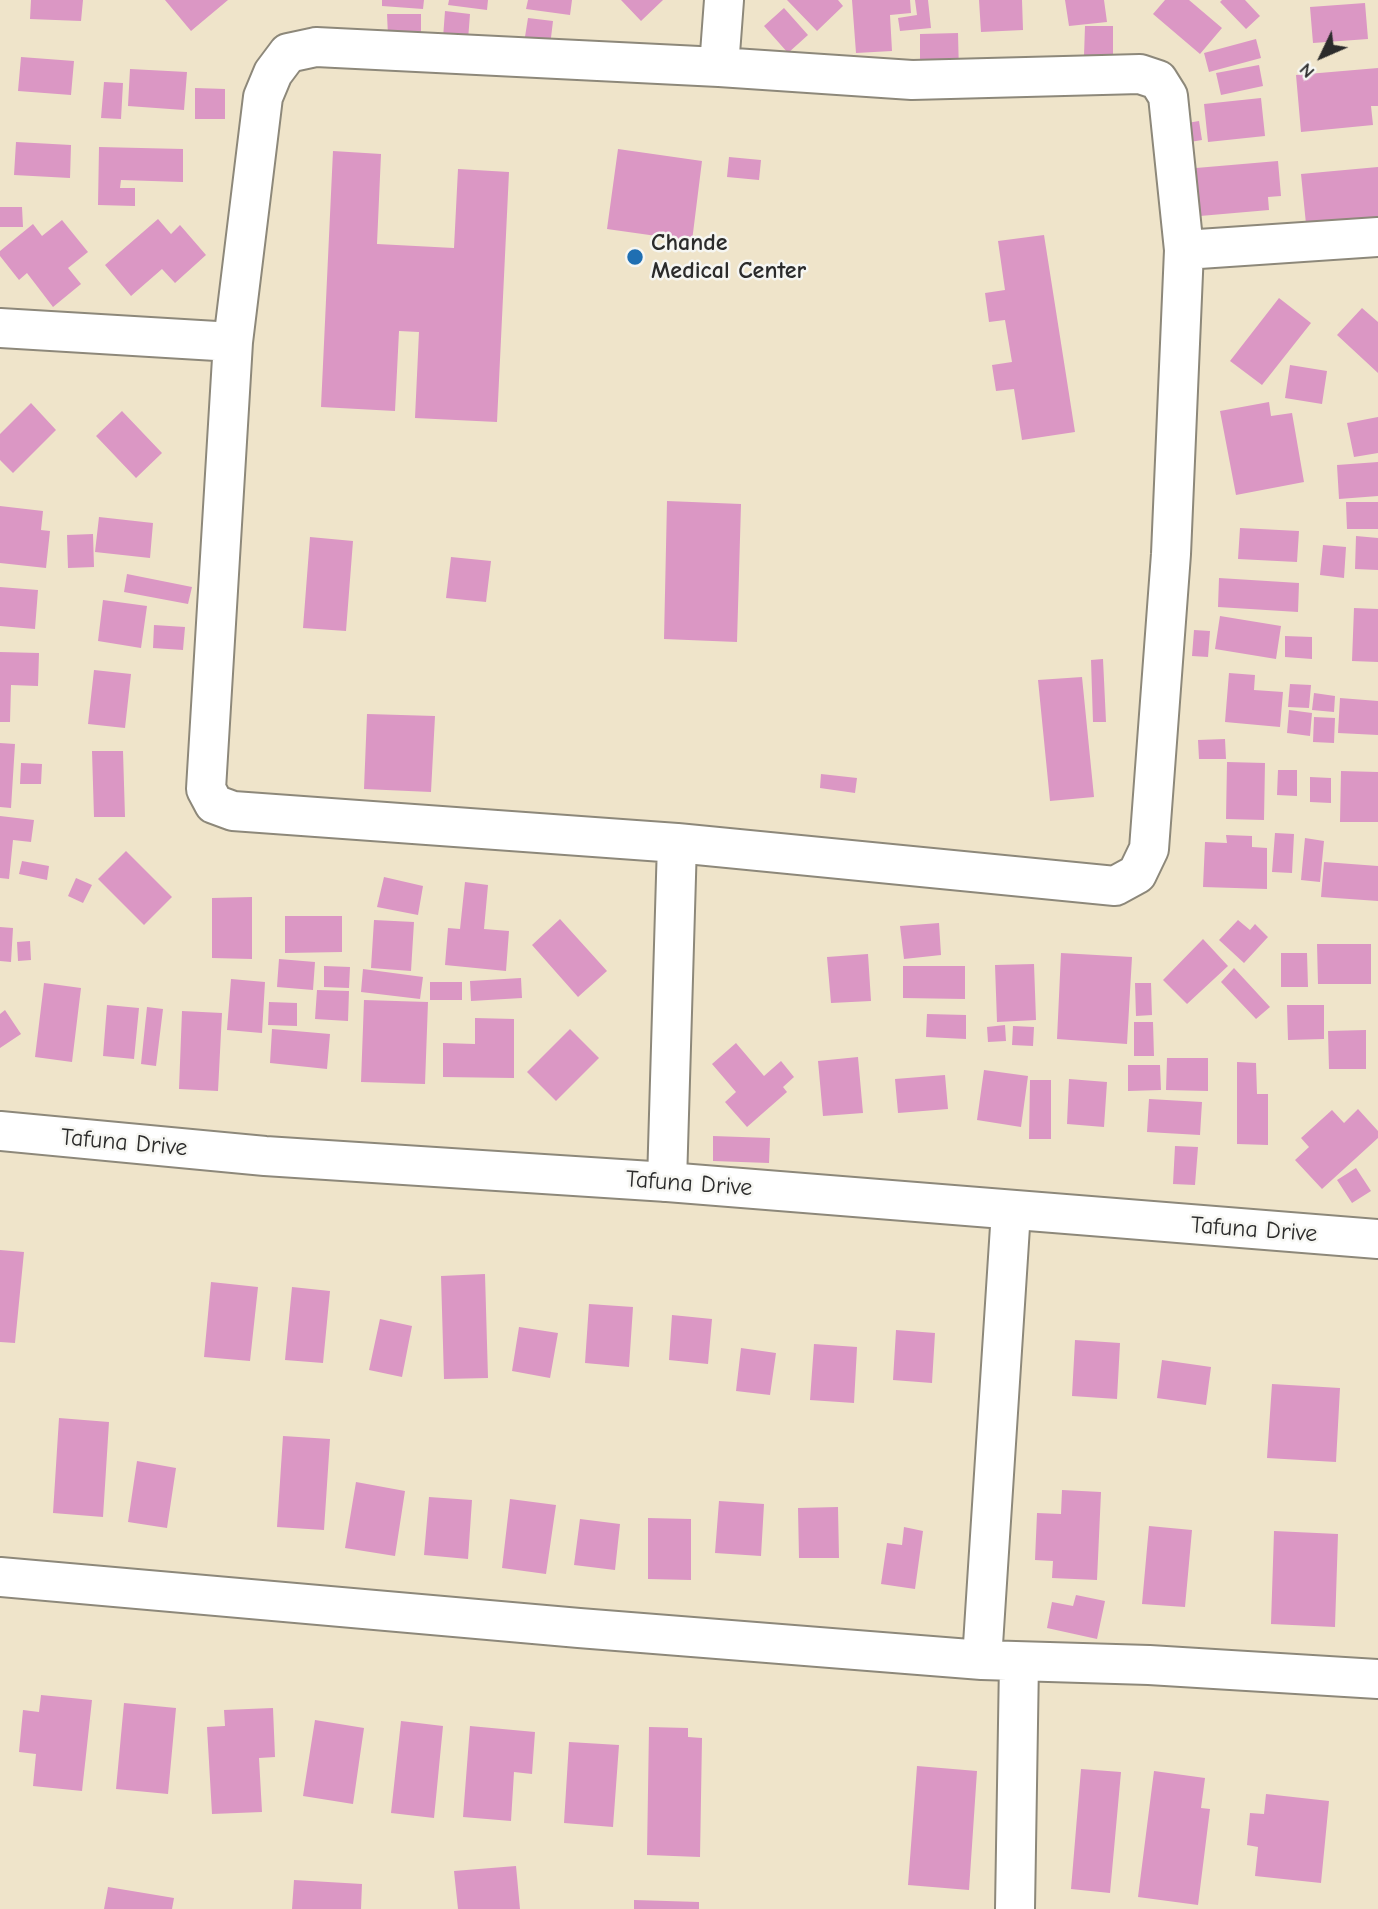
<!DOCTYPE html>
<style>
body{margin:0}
#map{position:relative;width:1378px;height:1909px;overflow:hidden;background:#efe4ca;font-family:"Comic Neue",sans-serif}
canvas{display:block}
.north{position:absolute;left:1287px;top:21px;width:70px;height:70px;-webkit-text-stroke:5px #f6f6f2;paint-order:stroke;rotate:226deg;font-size:19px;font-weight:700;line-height:28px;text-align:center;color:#2b2b2b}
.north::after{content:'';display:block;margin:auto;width:24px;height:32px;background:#2b2b2b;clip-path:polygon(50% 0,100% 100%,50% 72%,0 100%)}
</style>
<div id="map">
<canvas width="1378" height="1909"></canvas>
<div class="north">N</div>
</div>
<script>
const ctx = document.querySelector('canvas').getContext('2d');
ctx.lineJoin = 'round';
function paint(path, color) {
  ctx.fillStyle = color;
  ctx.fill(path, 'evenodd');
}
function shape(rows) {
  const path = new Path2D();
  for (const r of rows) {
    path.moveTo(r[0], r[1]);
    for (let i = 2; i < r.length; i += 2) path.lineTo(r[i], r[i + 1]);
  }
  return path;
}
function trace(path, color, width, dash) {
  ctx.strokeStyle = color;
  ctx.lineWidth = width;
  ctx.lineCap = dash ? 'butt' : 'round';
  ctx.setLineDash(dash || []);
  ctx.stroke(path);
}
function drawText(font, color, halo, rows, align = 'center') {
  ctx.font = font + ' "Comic Neue",sans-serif';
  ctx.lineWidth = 5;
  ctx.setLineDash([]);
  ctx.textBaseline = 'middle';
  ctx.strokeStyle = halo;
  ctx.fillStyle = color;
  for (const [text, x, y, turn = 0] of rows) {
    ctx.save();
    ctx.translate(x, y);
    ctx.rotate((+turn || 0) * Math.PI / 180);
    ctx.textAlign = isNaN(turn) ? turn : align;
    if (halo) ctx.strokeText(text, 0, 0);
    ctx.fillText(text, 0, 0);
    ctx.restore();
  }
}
const building = shape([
 [31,0,83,0,81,21,30,19],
 [165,0,228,0,191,31],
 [382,0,424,0,423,9,382,6],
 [449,0,488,0,487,10,448,5],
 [528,0,572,0,570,15,526,9],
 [621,0,663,0,641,21],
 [787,0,838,0,843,6,817,31],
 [852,0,910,0,911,13,890,15,892,51,856,53],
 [915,0,928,0,931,28,900,31,898,18,917,15],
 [979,0,1022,0,1023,30,981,32],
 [1065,0,1104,0,1107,22,1069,26],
 [1165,0,1189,0,1222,28,1200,54,1153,14],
 [1222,0,1245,0,1260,16,1246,29,1220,2],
 [1365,3,1368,39,1313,43,1310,7],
 [784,8,808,35,788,53,764,26],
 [445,11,470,14,468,40,443,38],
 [387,14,421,14,421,36,388,36],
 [528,18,553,21,550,46,524,43],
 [1085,26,1113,26,1113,57,1084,56],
 [958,33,959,74,920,75,920,34],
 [1256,39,1261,58,1209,72,1204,53],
 [21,57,74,61,71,95,18,91],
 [1259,65,1263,86,1221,95,1216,73],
 [1378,68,1378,106,1371,106,1373,125,1301,132,1296,75],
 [130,69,187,72,184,110,128,106],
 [104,82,123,83,121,119,101,118],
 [195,88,225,89,225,119,195,119],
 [1261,98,1265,136,1208,142,1204,104],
 [1199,121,1202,140,1178,144,1175,125],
 [16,142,71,145,70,178,14,175],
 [99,147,183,149,183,182,121,180,120,188,135,188,135,206,98,205],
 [618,149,702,161,692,241,607,229],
 [333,151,381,154,377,244,454,248,458,169,509,172,497,422,415,418,419,332,399,331,395,411,321,407],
 [729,157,761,160,759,180,727,177],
 [1278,161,1281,196,1268,197,1269,210,1200,216,1196,168],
 [1378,167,1378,218,1306,224,1301,174],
 [0,207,22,207,23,227,0,227],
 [158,219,171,234,180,225,206,255,175,283,162,269,131,296,105,265],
 [62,220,88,252,68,268,81,284,53,307,27,273,19,280,0,256,0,251,33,224,42,236],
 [1044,235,1075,432,1022,440,1014,389,996,391,992,365,1012,362,1005,320,989,322,985,293,1005,290,998,241],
 [1279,298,1311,323,1262,385,1230,361],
 [1362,308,1378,322,1378,373,1337,335],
 [1290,365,1327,371,1322,404,1285,398],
 [1269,402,1271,416,1292,413,1304,482,1236,495,1220,411],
 [31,403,56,430,13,473,0,460,0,434],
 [122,411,162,453,136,478,96,436],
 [1378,417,1378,453,1354,457,1347,423],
 [1378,462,1378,496,1339,499,1337,465],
 [667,501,741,504,737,642,664,639],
 [1346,502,1378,502,1378,529,1347,529],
 [0,506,43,511,41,530,50,531,46,568,0,563],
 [99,517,153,523,150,558,95,552],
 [1240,528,1299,531,1297,562,1238,559],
 [93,534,94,567,68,568,67,535],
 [1356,536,1378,538,1378,570,1355,569],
 [310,537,353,541,346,631,303,628],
 [1323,545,1346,547,1344,578,1320,575],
 [451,557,491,561,486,602,446,598],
 [127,574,192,587,188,604,124,592],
 [1219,578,1299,583,1298,612,1218,607],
 [0,587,38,590,35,629,0,626],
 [103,600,147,606,141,648,98,641],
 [1354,608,1378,609,1378,662,1352,661],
 [1220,616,1281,626,1276,659,1215,649],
 [154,625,185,627,183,650,153,648],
 [1194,630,1210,631,1208,657,1192,656],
 [1285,636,1312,637,1312,659,1285,657],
 [0,652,39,653,38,686,11,685,10,722,0,722],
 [1103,659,1106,722,1093,722,1091,660],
 [94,670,131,674,125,728,88,724],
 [1229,673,1255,675,1254,690,1283,692,1280,727,1225,722],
 [1082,677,1094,797,1050,801,1038,680],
 [1290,684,1311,685,1309,708,1288,707],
 [1314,693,1335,696,1334,712,1312,710],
 [1340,698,1378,701,1378,735,1338,733],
 [1289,710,1312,713,1310,736,1287,733],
 [367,714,435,716,431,792,364,789],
 [1314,717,1335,718,1334,743,1313,742],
 [1225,739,1226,759,1199,759,1198,740],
 [0,743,15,744,11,808,0,807],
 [92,751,123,751,125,817,94,817],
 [1227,762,1265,763,1264,820,1226,819],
 [21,763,42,764,41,784,20,784],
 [1278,770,1297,770,1297,796,1277,795],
 [1341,771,1378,772,1378,822,1340,822],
 [821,774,857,778,855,793,820,788],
 [1310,777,1331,778,1331,803,1310,802],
 [0,816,34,820,31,842,13,840,9,879,0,878],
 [1275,833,1294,834,1292,873,1272,872],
 [1226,835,1252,836,1252,847,1267,848,1267,889,1203,887,1205,842,1227,843],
 [1305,838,1324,841,1320,882,1301,880],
 [126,851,172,897,144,925,98,879],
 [22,861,49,866,47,880,19,874],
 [1324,862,1378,866,1378,901,1321,897],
 [384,877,423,886,418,915,377,907],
 [76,878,92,885,83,903,68,896],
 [465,882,488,885,484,929,509,931,506,971,445,965,448,928,460,929],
 [252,897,252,959,212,958,212,898],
 [285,916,342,916,342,952,285,953],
 [560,919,607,971,578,997,532,945],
 [374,920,414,922,411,971,371,968],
 [1238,920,1250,930,1255,924,1268,937,1244,963,1219,940],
 [939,923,941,955,904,959,900,926],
 [0,927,13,928,11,962,0,961],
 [1203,939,1228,966,1187,1004,1163,980],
 [30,941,31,960,18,961,17,942],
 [1317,944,1371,944,1371,984,1318,984],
 [1061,953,1132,957,1127,1044,1057,1039],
 [1281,953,1307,953,1308,987,1281,987],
 [868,954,871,1001,831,1003,827,957],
 [279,959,315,962,313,990,277,987],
 [1034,964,1036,1020,997,1022,995,965],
 [324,966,350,967,349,988,324,987],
 [903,966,965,966,965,999,903,998],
 [1234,968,1270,1007,1256,1019,1221,982],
 [363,969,423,977,420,999,361,992],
 [521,978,522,998,471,1001,470,981],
 [231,979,265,982,262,1033,227,1030],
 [430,982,462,982,462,1000,430,1000],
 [44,983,81,988,72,1062,35,1057],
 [1135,983,1151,983,1152,1015,1136,1016],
 [317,990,349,991,348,1021,315,1019],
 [364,1000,428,1002,425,1084,361,1082],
 [269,1002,297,1003,297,1026,268,1025],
 [107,1005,139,1008,134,1059,103,1056],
 [1287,1005,1324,1005,1324,1039,1288,1040],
 [147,1007,163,1009,156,1066,141,1064],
 [5,1010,21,1034,0,1048,0,1014],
 [182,1011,222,1013,218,1091,179,1089],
 [927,1014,966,1015,966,1039,926,1037],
 [475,1018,514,1019,514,1078,443,1077,443,1043,475,1044],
 [1134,1022,1153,1022,1154,1056,1134,1056],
 [1005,1025,1006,1041,988,1042,987,1027],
 [1013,1026,1034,1027,1033,1046,1012,1045],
 [272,1029,330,1034,327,1069,270,1063],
 [570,1029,599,1058,556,1101,527,1072],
 [1366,1030,1366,1069,1329,1069,1328,1031],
 [736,1043,764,1076,781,1061,794,1077,783,1087,787,1092,747,1127,725,1102,736,1092,712,1064],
 [858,1057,863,1113,823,1116,818,1061],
 [1167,1058,1208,1058,1208,1091,1166,1090],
 [1237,1062,1256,1063,1257,1094,1268,1094,1268,1145,1237,1144],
 [1128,1065,1160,1065,1161,1090,1128,1091],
 [984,1070,1028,1076,1021,1127,977,1120],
 [945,1075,948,1109,898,1113,895,1079],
 [1069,1079,1107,1082,1104,1127,1067,1124],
 [1030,1080,1051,1080,1051,1139,1029,1139],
 [1149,1099,1202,1102,1200,1135,1147,1132],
 [1358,1109,1378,1131,1378,1138,1322,1189,1295,1160,1309,1147,1301,1138,1332,1110,1344,1123],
 [713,1136,770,1138,769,1163,713,1161],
 [1175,1146,1198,1147,1195,1185,1173,1184],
 [1356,1168,1371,1191,1352,1203,1337,1180],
 [0,1250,24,1252,15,1343,0,1342],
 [485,1274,488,1378,444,1379,441,1276],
 [211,1282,258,1287,250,1361,204,1357],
 [292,1287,330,1291,323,1363,285,1360],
 [589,1304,633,1307,629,1367,585,1363],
 [672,1315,712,1319,708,1364,669,1360],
 [380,1319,412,1326,402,1377,369,1370],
 [519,1327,558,1333,550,1378,512,1371],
 [896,1330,935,1333,932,1383,893,1380],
 [1075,1340,1120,1343,1117,1399,1072,1396],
 [814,1344,857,1347,854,1403,810,1400],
 [741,1348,776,1353,770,1395,736,1391],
 [1162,1360,1211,1367,1206,1405,1157,1398],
 [1272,1384,1340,1388,1336,1462,1267,1458],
 [59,1418,109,1422,103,1517,53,1513],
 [283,1436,330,1439,324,1530,277,1527],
 [137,1461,176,1468,167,1528,128,1522],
 [356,1482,405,1491,395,1556,345,1548],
 [1062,1490,1101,1492,1097,1580,1052,1578,1053,1561,1035,1560,1037,1513,1061,1514],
 [429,1497,472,1500,468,1559,424,1555],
 [510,1499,556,1505,546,1574,502,1568],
 [719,1501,764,1504,761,1556,715,1553],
 [838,1507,839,1558,799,1558,798,1508],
 [648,1518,691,1519,691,1580,648,1579],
 [580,1519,620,1524,615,1570,574,1565],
 [1149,1526,1192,1530,1185,1607,1142,1604],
 [904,1527,923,1531,915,1589,881,1584,887,1543,902,1545],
 [1274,1531,1338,1534,1335,1627,1271,1624],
 [1076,1595,1105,1601,1097,1639,1047,1628,1052,1602,1073,1606],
 [41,1695,92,1700,82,1791,33,1786,36,1754,19,1752,23,1710,39,1712],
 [124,1703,176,1708,168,1794,116,1789],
 [273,1708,275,1757,259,1758,262,1812,212,1814,207,1727,225,1726,224,1710],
 [315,1720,364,1728,353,1804,303,1796],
 [401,1721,443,1726,434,1818,391,1813],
 [470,1726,535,1732,532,1774,514,1772,511,1821,463,1817],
 [649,1727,688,1728,688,1737,702,1738,700,1857,647,1855],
 [569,1742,619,1745,613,1827,564,1823],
 [917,1766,977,1771,969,1890,908,1885],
 [1081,1769,1121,1772,1110,1893,1071,1889],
 [1154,1771,1205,1778,1201,1808,1210,1809,1198,1905,1138,1897],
 [1266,1794,1329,1801,1321,1883,1255,1876,1258,1847,1247,1845,1250,1813,1264,1814],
 [516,1866,520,1909,458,1909,454,1871],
 [294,1880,362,1884,361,1909,292,1909],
 [108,1887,174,1898,172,1909,104,1909],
 [634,1900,699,1902,699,1909,634,1909]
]);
const minor = shape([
 [316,47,719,67,912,80,1140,74,1158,80,1168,96,1184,250,1171,554,1149,849,1137,874,1115,886,677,843,233,811,214,804,206,789,233,342,263,97,273,73,288,53,316,47],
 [719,67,724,0],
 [1184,250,1378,237],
 [0,328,233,342],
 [667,1182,677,843],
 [0,1577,579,1628,982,1660,1149,1665,1378,1679],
 [982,1660,1011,1211],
 [1015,1909,1019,1662]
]);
const secondary = shape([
 [0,1131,265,1156,667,1182,1378,1239]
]);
const markers = [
 [635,257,9,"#1f6fb2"]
];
const poiNames = [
 ["Chande",651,243],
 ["Medical Center",651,271]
];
const streetNames = [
 ["Tafuna Drive",124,1143,5],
 ["Tafuna Drive",689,1184,4],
 ["Tafuna Drive",1254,1230,4]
];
paint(building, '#db97c4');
trace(minor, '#8d887a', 42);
trace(secondary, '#8d887a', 42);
trace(minor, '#fff', 38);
trace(secondary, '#fff', 38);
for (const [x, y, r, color] of markers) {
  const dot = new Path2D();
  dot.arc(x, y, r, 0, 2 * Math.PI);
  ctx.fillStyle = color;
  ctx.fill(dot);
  trace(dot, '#f6f6f2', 2.5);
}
drawText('bold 24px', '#2b2b2b', '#f6f6f2', poiNames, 'left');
drawText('24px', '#2b2b2b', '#f6f6f2', streetNames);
</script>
